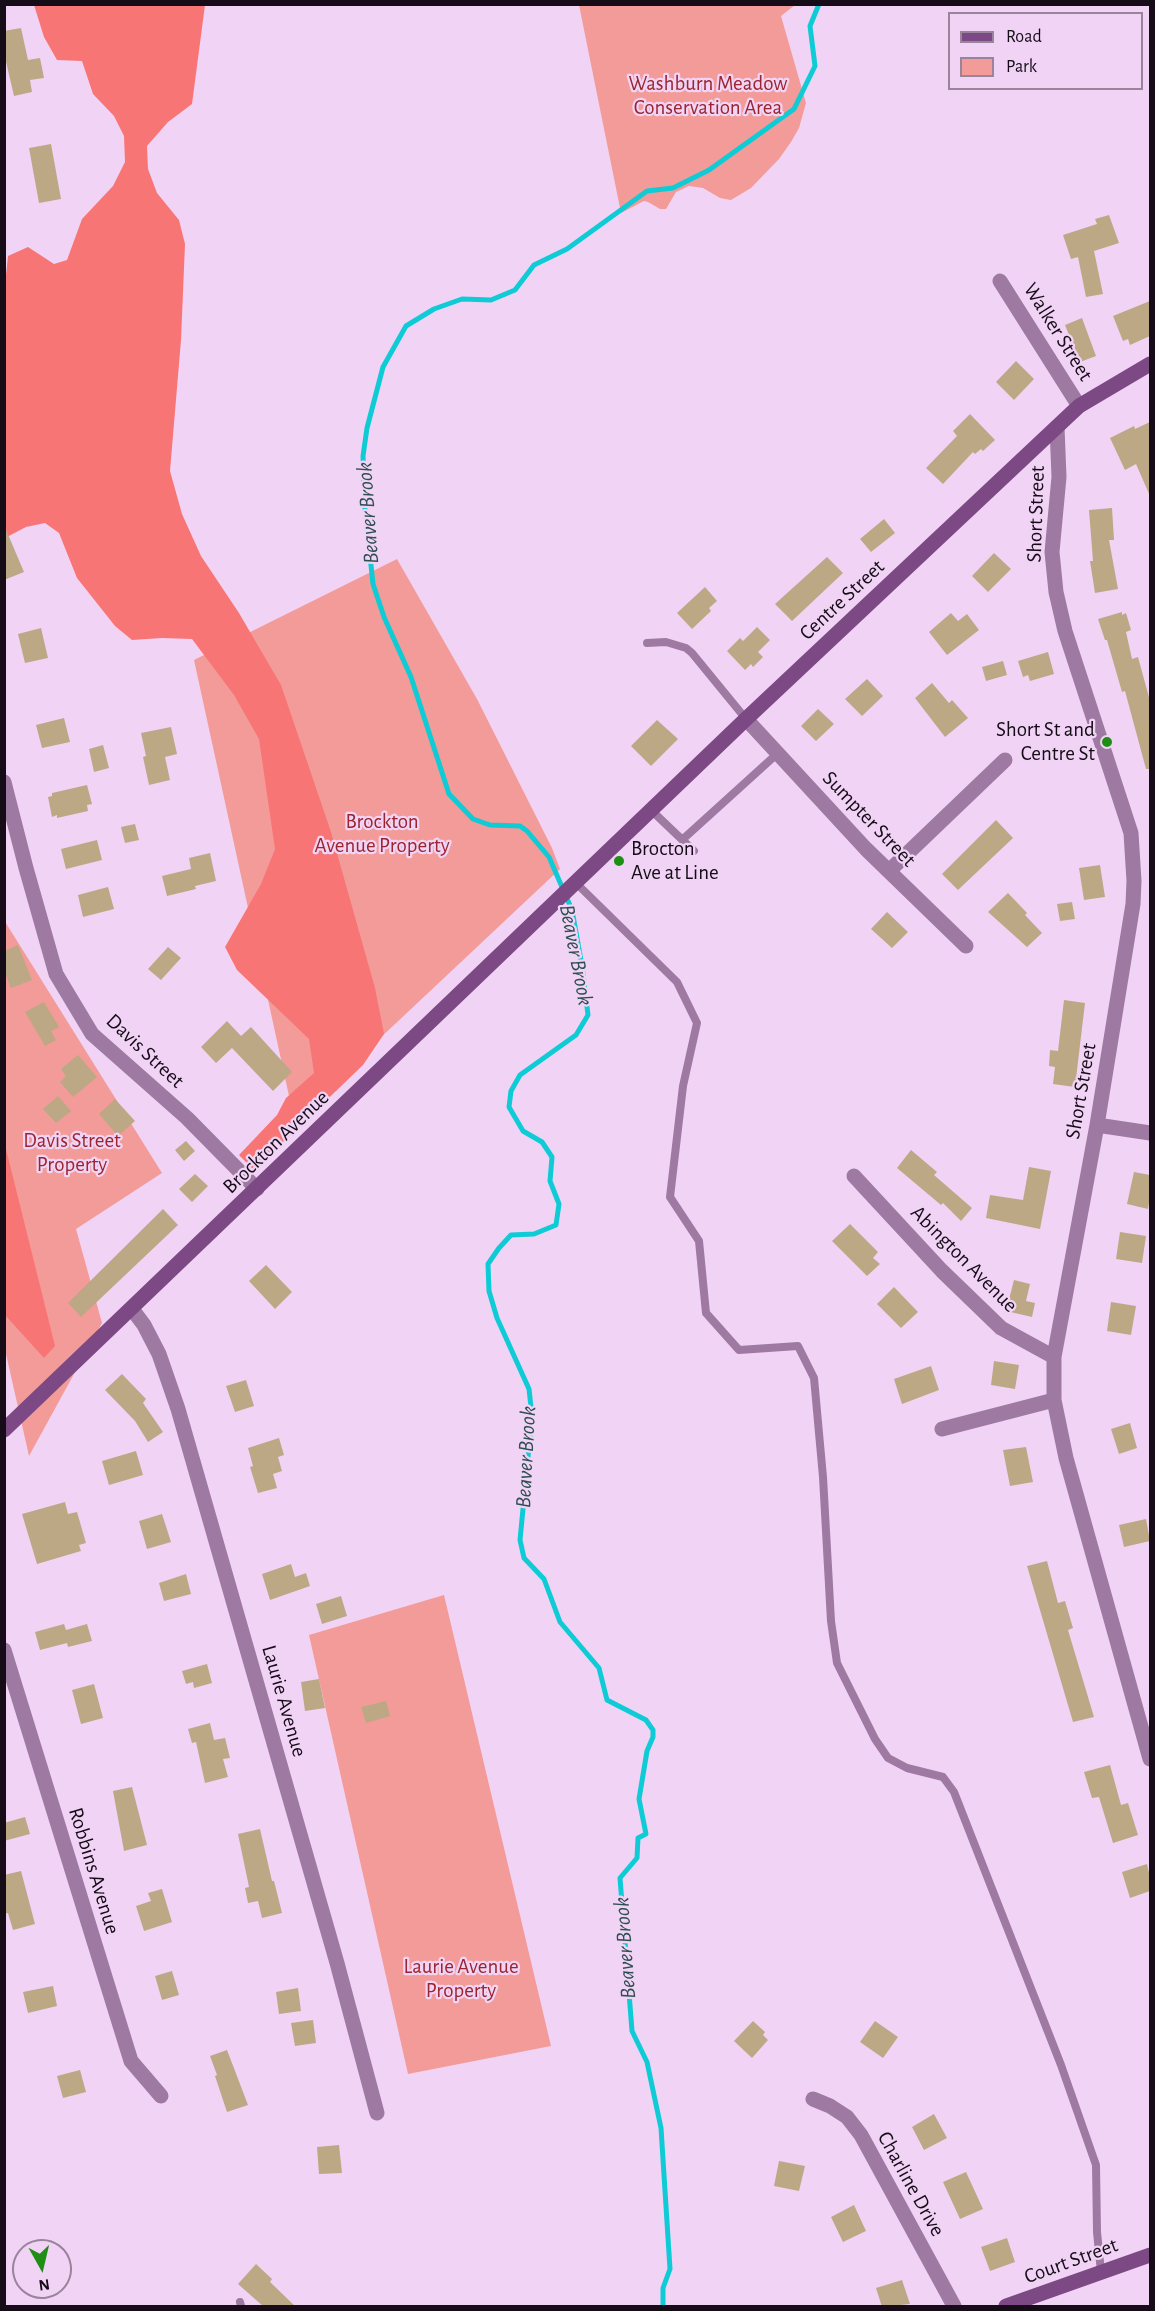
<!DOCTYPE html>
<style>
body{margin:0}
#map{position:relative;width:1155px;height:2311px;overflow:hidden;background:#f1d4f5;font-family:"Alegreya Sans",sans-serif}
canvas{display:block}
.frame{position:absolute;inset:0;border:6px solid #150c17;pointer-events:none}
.legend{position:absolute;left:948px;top:12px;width:195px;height:78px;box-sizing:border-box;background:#f1d4f5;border:2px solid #99849c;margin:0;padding:8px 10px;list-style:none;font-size:18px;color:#150c17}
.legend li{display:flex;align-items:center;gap:12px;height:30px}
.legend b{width:30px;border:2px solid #99849c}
.north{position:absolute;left:12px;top:2239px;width:60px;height:60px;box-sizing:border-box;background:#f1d4f5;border:2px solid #99849c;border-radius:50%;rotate:172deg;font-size:16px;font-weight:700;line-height:24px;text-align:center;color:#150c17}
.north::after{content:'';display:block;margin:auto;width:21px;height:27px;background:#1e8e14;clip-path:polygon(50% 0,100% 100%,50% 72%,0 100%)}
</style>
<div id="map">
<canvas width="1155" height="2311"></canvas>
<div class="frame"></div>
<ul class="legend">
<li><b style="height:8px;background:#7c4984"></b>Road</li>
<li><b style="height:16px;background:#f39b98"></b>Park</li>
</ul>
<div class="north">N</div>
</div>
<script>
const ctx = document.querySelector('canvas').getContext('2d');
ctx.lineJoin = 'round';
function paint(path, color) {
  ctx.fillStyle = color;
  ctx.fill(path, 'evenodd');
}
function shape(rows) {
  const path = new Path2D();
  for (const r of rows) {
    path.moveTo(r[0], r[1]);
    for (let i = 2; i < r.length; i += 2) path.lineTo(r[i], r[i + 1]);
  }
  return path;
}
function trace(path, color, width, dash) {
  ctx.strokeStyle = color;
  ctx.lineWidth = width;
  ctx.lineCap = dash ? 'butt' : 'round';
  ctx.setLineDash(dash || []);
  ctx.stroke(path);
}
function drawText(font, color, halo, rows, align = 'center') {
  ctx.font = font + ' "Alegreya Sans",sans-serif';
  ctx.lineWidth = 4.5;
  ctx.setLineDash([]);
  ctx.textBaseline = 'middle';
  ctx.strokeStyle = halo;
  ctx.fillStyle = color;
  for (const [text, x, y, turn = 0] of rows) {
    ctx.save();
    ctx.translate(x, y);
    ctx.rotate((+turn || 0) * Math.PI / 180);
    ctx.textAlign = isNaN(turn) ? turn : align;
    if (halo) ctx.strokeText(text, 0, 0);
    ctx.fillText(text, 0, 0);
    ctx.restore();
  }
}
const green = shape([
 [579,5,795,5,781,16,806,103,799,128,791,142,779,159,751,188,731,200,720,198,703,188,689,186,676,192,666,209,660,209,648,202,644,201,621,213],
 [397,559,477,699,552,848,560,869,294,1119,194,660],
 [4,920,162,1173,76,1229,102,1323,29,1456,4,1345],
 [444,1595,551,2046,408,2074,309,1635]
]);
const forest = shape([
 [34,5,205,5,192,104,168,122,147,146,148,169,157,193,179,220,185,244,181,340,170,471,182,514,201,556,239,613,281,685,331,832,375,988,384,1034,363,1065,254,1170,239,1155,277,1115,286,1098,314,1073,309,1039,237,970,225,947,261,884,275,849,259,739,234,695,192,639,162,638,132,640,115,626,77,578,59,533,45,523,26,527,5,538,4,294,8,256,28,247,54,264,67,260,82,219,113,186,125,162,124,136,114,116,93,94,82,61,57,60,44,37],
 [4,1141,55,1346,44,1358,5,1315]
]);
const stream = shape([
 [663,2306,663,2288,670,2269,661,2128,647,2062,632,2031,620,1878,637,1858,638,1838,646,1834,639,1799,647,1751,653,1737,653,1730,646,1720,607,1700,599,1668,560,1622,544,1579,524,1558,520,1540,532,1416,529,1389,497,1318,489,1291,488,1264,499,1248,511,1235,534,1234,556,1225,559,1204,550,1181,552,1157,542,1142,523,1131,509,1107,511,1091,520,1075,576,1035,588,1015,582,966,572,910,549,857,527,831,520,826,490,825,473,819,449,794,411,677,384,617,373,584,365,509,363,456,367,428,383,367,406,326,434,309,462,299,491,300,515,290,534,265,567,249,647,191,673,188,709,170,794,109,815,66,810,26,819,4]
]);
const building = shape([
 [21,28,28,60,40,58,44,78,30,80,32,92,14,96,4,53,4,31],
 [51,144,61,199,39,203,29,148],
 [1109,215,1119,243,1094,251,1103,294,1086,297,1078,257,1071,259,1063,235,1097,224,1095,219],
 [1150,301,1150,336,1130,345,1128,339,1123,341,1113,316],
 [1082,318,1096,356,1080,362,1065,325],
 [1016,361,1034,379,1014,400,996,382],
 [970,414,995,440,983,451,981,449,975,454,973,452,943,484,926,468,957,436,953,431],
 [1150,422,1150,496,1136,464,1125,470,1110,438,1134,426,1135,429],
 [1112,508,1114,540,1109,540,1118,589,1095,593,1090,561,1093,561,1089,510],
 [884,519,895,533,871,552,860,539],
 [4,525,24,572,4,580],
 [994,553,1011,569,988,592,972,576],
 [827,557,843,573,792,621,775,604],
 [705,587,717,601,709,608,711,611,692,629,677,613],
 [1122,612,1122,615,1126,613,1131,630,1126,632,1132,659,1138,657,1150,701,1150,769,1146,769,1125,691,1122,692,1107,640,1105,640,1098,619],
 [951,613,958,621,967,614,979,630,947,655,929,632],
 [757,627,770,640,758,652,763,657,753,667,751,664,745,670,727,651,740,638,743,641],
 [41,628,48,658,25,663,18,634],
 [1048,652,1054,674,1030,681,1028,675,1023,677,1018,661],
 [1003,661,1007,675,986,681,982,667],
 [867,679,883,696,862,716,845,699],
 [932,683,949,703,952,700,968,718,945,737,915,698],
 [818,709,834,724,816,741,801,726],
 [64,718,70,742,42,748,36,725],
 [657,720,678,739,651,766,631,746],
 [171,727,177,754,165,757,170,780,149,785,143,757,146,756,141,733],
 [103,745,109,768,94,772,89,749],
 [87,785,92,804,87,805,88,811,57,818,57,815,52,817,48,797,52,796,52,793],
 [996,820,1013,838,958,890,942,874],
 [135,824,139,840,125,843,121,827],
 [97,840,102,860,66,869,61,849],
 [210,853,216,881,195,886,196,889,167,896,162,876,191,869,189,858],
 [1100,865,1105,897,1084,900,1079,868],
 [108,887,114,909,83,917,78,895],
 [1008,893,1027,913,1025,915,1042,933,1027,947,988,912],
 [1072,902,1075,919,1060,921,1057,904],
 [887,912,908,932,892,948,871,929],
 [18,945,32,980,11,988,4,970,4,951],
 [168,947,181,958,161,980,148,969],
 [1064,1000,1085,1003,1075,1087,1053,1084,1055,1067,1049,1066,1050,1050,1058,1051],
 [44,1002,59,1027,51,1031,56,1040,45,1046,25,1012],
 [227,1021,241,1036,251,1027,292,1072,273,1091,232,1048,216,1063,201,1047],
 [78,1055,97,1077,73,1097,60,1082,66,1076,61,1069],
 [58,1096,71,1111,56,1123,43,1109],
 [115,1099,135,1121,118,1136,99,1114],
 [186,1141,195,1151,184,1161,175,1150],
 [911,1150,937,1172,934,1175,972,1208,961,1221,943,1203,941,1205,897,1168],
 [1029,1167,1051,1171,1040,1229,986,1218,990,1195,1023,1200],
 [1134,1172,1150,1175,1150,1197,1148,1209,1127,1204],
 [195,1174,208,1186,192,1202,179,1189],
 [163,1209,178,1225,81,1317,68,1303],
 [850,1224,878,1252,873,1258,880,1264,867,1276,832,1241],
 [1120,1232,1146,1236,1142,1263,1116,1259],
 [266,1265,292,1292,275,1309,249,1281],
 [1014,1280,1030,1284,1026,1301,1035,1303,1032,1317,1006,1311],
 [894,1287,918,1312,901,1328,877,1304],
 [1111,1302,1136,1306,1131,1335,1107,1331],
 [994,1361,1019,1365,1015,1389,991,1385],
 [931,1366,939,1390,902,1404,894,1379],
 [122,1374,146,1399,143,1403,163,1432,148,1442,135,1421,105,1390],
 [246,1380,254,1406,235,1412,226,1386],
 [1130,1423,1137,1448,1119,1454,1111,1429],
 [279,1438,284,1455,278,1457,282,1471,273,1474,277,1488,258,1493,250,1467,253,1466,248,1448],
 [1026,1447,1033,1482,1010,1486,1003,1450],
 [136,1451,143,1475,109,1485,102,1461],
 [65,1502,68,1514,77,1512,86,1543,79,1545,81,1551,37,1564,22,1514],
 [162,1514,171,1542,147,1549,139,1521],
 [1146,1519,1150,1541,1124,1547,1119,1525],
 [1047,1561,1058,1603,1065,1601,1073,1628,1068,1630,1094,1717,1073,1722,1027,1566],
 [291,1564,295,1577,306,1573,310,1586,270,1600,262,1574],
 [186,1574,191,1594,164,1601,159,1583],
 [341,1596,347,1616,322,1624,316,1604],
 [64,1624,66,1630,87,1624,92,1641,68,1647,67,1643,40,1650,35,1632],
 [207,1664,212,1683,194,1688,193,1682,186,1684,182,1671],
 [319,1679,325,1708,305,1711,301,1682],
 [94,1684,103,1718,81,1724,72,1690],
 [386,1701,390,1716,366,1723,361,1707],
 [210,1723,214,1740,225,1738,230,1758,223,1759,228,1777,205,1783,196,1742,192,1743,188,1729],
 [1110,1765,1121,1805,1128,1803,1138,1835,1113,1843,1099,1797,1092,1798,1084,1772],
 [132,1787,147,1845,124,1851,113,1791],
 [25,1817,30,1834,4,1841,4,1823],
 [260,1829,272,1881,274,1881,282,1913,262,1918,258,1901,248,1903,245,1888,249,1887,238,1834],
 [1147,1864,1150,1877,1150,1891,1130,1898,1122,1872],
 [21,1871,35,1924,13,1930,8,1913,4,1914,4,1875],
 [162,1889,172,1922,144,1931,136,1906,151,1901,148,1893],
 [172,1971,179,1995,162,2000,155,1976],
 [53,1986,57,2006,28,2013,23,1992],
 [298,1988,301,2011,279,2014,276,1992],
 [313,2020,316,2043,295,2046,291,2023],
 [753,2021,765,2032,763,2035,768,2040,752,2058,734,2041],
 [875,2021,898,2037,883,2058,860,2042],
 [227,2050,248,2105,227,2112,215,2076,217,2075,210,2056],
 [80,2070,86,2092,63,2098,57,2076],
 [934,2114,947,2138,924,2150,912,2127],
 [339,2145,342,2173,319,2174,317,2147],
 [779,2161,805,2166,799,2191,774,2186],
 [966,2172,983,2209,960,2219,943,2182],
 [854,2205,866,2231,843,2242,831,2217],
 [1007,2238,1015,2262,990,2271,981,2247],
 [256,2264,272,2279,270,2282,296,2307,264,2307,238,2284],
 [902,2280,910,2304,882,2307,876,2288]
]);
const lane = shape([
 [647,643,666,642,686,648,692,653,746,719],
 [651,810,694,851],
 [682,840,778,753],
 [576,883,677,982,697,1023,683,1086,670,1197,699,1241,706,1313,739,1350,798,1346,814,1378,823,1477,831,1621,837,1663,875,1739,888,1758,907,1768,943,1777,954,1792,1061,2065,1096,2165,1097,2232,1101,2272],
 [240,2302,241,2306]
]);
const street = shape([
 [1000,281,1079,406],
 [1057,427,1059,477,1052,552,1056,592,1065,631,1131,833,1134,881,1133,904,1097,1125,1054,1357,1054,1400,1066,1458,1150,1759],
 [746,719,866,849,966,946],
 [4,782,26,868,56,974,92,1034,187,1118,257,1189],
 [889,871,1005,760],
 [1097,1125,1150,1133],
 [854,1176,942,1271,1001,1328,1054,1357],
 [132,1309,144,1325,159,1354,178,1409,337,1963,377,2113],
 [942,1429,1054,1400],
 [4,1650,131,2061,161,2096],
 [813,2099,830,2106,847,2117,861,2135,954,2306]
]);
const secondary = shape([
 [4,1430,746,719,1079,406,1150,364],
 [1006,2306,1150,2255]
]);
const markers = [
 [1107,742,6,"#1e8e14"],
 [619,861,6,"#1e8e14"]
];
const parkNames = [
 ["Washburn Meadow",708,84],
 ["Conservation Area",708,108],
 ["Brockton",382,822],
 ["Avenue Property",382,846],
 ["Davis Street",72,1141],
 ["Property",72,1165],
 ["Laurie Avenue",461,1967],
 ["Property",461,1991]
];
const streetNames = [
 ["Walker Street",1058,332,58],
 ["Short Street",1036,514,-88],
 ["Centre Street",842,600,-43],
 ["Sumpter Street",869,819,46],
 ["Davis Street",145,1051,43],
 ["Short Street",1081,1091,-80],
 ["Brockton Avenue",276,1142,-44],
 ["Abington Avenue",964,1259,45],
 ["Laurie Avenue",284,1701,74],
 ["Robbins Avenue",94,1871,73],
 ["Charline Drive",911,2184,61],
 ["Court Street",1071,2261,-20]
];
const poiNames = [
 ["Short St and",1095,730],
 ["Centre St",1095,754],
 ["Brocton",631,849,"left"],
 ["Ave at Line",631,873,"left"]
];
const waterNames = [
 ["Beaver Brook",368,513,-94],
 ["Beaver Brook",576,955,79],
 ["Beaver Brook",526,1457,-87],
 ["Beaver Brook",625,1948,-94]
];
paint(green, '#f39b98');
paint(forest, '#f87575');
trace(stream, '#0fcbd6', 5);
paint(building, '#bca885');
trace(lane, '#9e7aa3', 8);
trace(street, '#9e7aa3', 15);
trace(secondary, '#7c4984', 15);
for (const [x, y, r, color] of markers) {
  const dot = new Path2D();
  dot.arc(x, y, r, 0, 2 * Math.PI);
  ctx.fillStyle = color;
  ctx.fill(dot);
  trace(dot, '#f1d4f5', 2);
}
drawText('21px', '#9a252e', '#f1d4f5', parkNames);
drawText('21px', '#150c17', '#f1d4f5', streetNames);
drawText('21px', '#150c17', '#f1d4f5', poiNames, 'right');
drawText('italic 22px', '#2e4e51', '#f1d4f5', waterNames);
</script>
